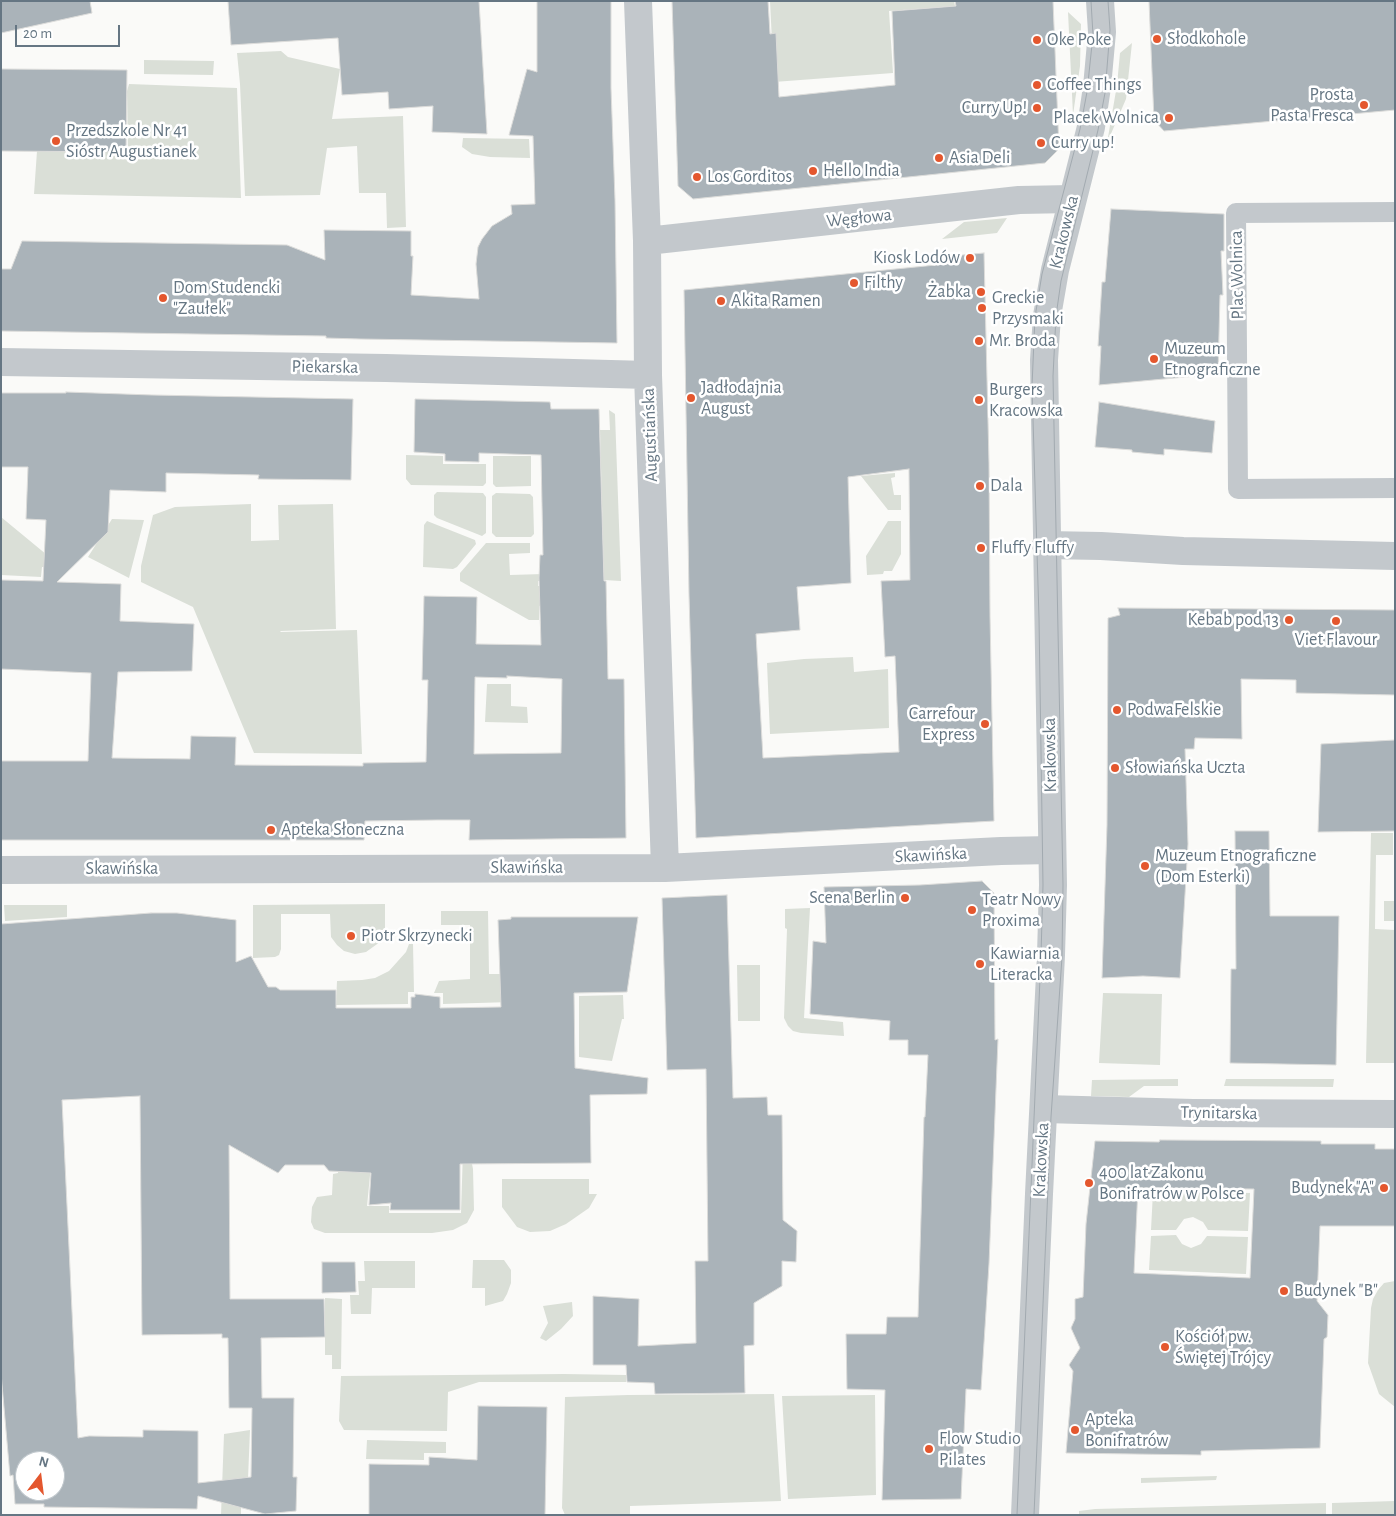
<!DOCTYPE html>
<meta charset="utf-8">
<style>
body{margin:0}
#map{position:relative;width:1396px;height:1516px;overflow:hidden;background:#fafaf8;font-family:"Alegreya Sans",sans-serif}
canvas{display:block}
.frame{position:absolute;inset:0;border:2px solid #657683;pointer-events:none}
.north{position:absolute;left:15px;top:1451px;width:50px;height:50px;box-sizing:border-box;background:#fff;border:1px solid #c1c8cd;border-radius:50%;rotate:15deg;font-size:14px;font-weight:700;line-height:20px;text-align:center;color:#657683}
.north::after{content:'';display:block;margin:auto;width:18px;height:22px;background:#e4572e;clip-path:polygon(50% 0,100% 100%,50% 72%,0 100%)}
.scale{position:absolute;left:15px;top:25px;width:105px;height:22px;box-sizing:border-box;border:2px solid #657683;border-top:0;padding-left:6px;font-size:15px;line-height:18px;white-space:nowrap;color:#657683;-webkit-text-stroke:4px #fff;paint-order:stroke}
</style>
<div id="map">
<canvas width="1396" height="1516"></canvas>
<div class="frame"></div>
<div class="north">N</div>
<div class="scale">20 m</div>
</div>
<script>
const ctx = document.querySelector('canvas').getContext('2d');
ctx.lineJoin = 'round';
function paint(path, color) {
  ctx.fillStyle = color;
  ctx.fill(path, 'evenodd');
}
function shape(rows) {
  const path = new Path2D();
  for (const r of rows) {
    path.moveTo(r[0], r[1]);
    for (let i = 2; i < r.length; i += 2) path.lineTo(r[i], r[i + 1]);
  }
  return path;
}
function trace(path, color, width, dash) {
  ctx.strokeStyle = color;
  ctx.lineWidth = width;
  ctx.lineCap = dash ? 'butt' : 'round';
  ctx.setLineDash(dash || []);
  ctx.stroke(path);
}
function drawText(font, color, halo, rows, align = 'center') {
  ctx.font = font + ' "Alegreya Sans",sans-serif';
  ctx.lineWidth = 5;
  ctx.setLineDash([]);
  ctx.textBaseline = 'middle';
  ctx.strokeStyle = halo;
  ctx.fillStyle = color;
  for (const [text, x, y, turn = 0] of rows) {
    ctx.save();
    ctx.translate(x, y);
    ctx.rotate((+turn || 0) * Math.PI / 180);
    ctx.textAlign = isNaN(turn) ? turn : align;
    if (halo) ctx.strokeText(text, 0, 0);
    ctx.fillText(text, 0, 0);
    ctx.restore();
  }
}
const green = shape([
 [770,1,954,1,955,6,889,11,893,73,774,82],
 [1068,12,1081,24,1080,66,1073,115],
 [1132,43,1126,99,1107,143,1117,85,1120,53],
 [281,51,288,57,340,69,332,119,403,116,406,227,387,228,386,193,359,193,357,146,327,148,320,195,245,196,240,84,237,53],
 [144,60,214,61,213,75,144,74],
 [129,84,237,88,241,198,34,194,37,151,128,152,127,91],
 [463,138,529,139,530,158,490,157,472,154,462,147],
 [1007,218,997,233,942,239,964,222],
 [609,410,615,414,621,581,604,580,600,430,610,430],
 [406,455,443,456,443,464,486,464,486,483,483,486,411,485,406,479],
 [493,456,531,456,531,486,496,487,493,484],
 [895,473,895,477,891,478,894,495,901,495,901,510,888,510,861,476],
 [437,492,483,493,486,497,486,533,482,536,437,518,434,515,434,495],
 [496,493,530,494,533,497,534,534,531,537,496,537,492,533,492,496],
 [251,504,251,541,279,540,278,505,333,504,336,629,281,631,280,632,357,630,362,754,254,753,193,607,141,582,141,566,153,515,175,507],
 [1,517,64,569,42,567,41,577,1,575],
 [112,519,144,520,129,578,88,557],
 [427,521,475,540,476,544,457,567,453,569,423,567,424,525],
 [888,521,901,521,901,554,892,571,884,571,883,574,867,575,866,556],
 [486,543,530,543,530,553,509,554,510,575,543,574,543,581,538,581,538,586,544,586,544,605,539,606,539,620,529,620,460,581,460,573],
 [853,657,854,672,888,669,889,728,770,734,767,663,804,659],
 [487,684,511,684,511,706,527,707,528,723,485,722],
 [1371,833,1393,833,1393,855,1376,855,1375,929,1395,930,1394,1063,1366,1063],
 [1384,901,1395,901,1395,921,1384,921],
 [385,904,385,932,380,942,366,952,355,954,344,951,337,945,331,937,330,914,281,914,281,949,279,955,275,957,253,958,253,905],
 [4,905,67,905,67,917,5,921],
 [810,908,804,1018,843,1022,844,1036,801,1033,793,1031,788,1026,784,1018,787,929,785,928,785,909],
 [441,911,488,911,489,974,511,974,512,1002,443,1004,443,993,434,993,439,981,470,979,470,925,441,925],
 [409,944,413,944,414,992,408,992,408,1004,336,1005,337,981,362,980,375,978,389,971,406,952],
 [737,965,760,965,760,1021,738,1021],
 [1103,993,1162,994,1160,1065,1099,1063],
 [623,995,624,1019,622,1019,612,1061,579,1057,579,996],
 [1178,1079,1178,1086,1144,1086,1129,1097,1091,1096,1092,1080],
 [1226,1079,1334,1079,1333,1087,1224,1086],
 [376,1114,367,1206,389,1206,389,1213,461,1213,463,1150,471,1159,473,1169,474,1210,467,1223,453,1230,432,1233,325,1233,314,1229,311,1222,312,1207,317,1197,332,1195,333,1174,338,1173,339,1162],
 [502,1179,589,1179,589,1194,597,1194,589,1208,566,1224,550,1231,530,1232,517,1227,502,1207],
 [1153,1192,1250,1193,1248,1231,1208,1230,1203,1222,1193,1217,1184,1219,1176,1230,1151,1230],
 [1176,1235,1182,1244,1191,1248,1201,1244,1207,1236,1248,1237,1246,1274,1149,1270,1151,1236],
 [473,1260,504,1260,511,1270,511,1283,507,1294,503,1301,485,1306,485,1288,372,1288,371,1314,351,1314,350,1295,359,1295,358,1281,365,1281,364,1261,415,1261,415,1288,472,1288],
 [1395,1281,1395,1407,1379,1394,1368,1363,1371,1308,1373,1299,1378,1290,1384,1283],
 [325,1298,342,1299,341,1369,332,1369,332,1355,325,1355],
 [572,1302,573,1316,561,1329,546,1341,540,1338,548,1323,543,1306],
 [564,1374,626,1375,626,1382,479,1382,448,1392,447,1431,344,1430,339,1421,341,1376],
 [774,1394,781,1501,630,1506,630,1515,565,1515,562,1508,565,1397,628,1395],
 [875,1395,876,1495,788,1499,782,1396],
 [250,1430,248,1479,241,1478,241,1515,221,1515,224,1434],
 [367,1440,446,1442,446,1453,424,1453,424,1460,366,1459],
 [1217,1476,1216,1480,1141,1483,1141,1478],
 [1395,1501,1395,1515,1332,1515,1332,1503],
 [1326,1503,1326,1515,1079,1515,1079,1511,1095,1509]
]);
const building = shape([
 [1,1,90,1,92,13,1,33,1,1],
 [228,1,479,1,487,134,432,132,433,106,389,109,388,92,342,95,338,38,231,45,228,1],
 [537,1,611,1,611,88,615,200,617,343,360,339,326,338,326,336,1,331,1,269,11,269,22,241,287,245,325,260,324,230,411,231,411,256,413,256,411,295,479,299,476,264,478,247,482,239,492,226,512,214,511,205,535,204,533,136,509,135,527,69,537,72,537,1],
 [672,1,768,1,770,34,776,33,779,97,895,85,892,11,956,6,955,1,1053,1,1059,149,1045,163,693,199,678,186,672,1],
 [1149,1,1395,1,1395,110,1164,131,1154,120,1149,1],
 [1,69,127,70,126,152,1,151,1,69],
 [1111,209,1224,214,1224,251,1221,251,1223,295,1220,295,1218,374,1099,385,1101,346,1098,346,1102,282,1105,282,1111,209],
 [984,253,989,463,990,616,994,821,696,838,689,595,684,290,956,263,962,255,984,253],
 [909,469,910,580,881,581,885,657,895,656,899,752,763,758,756,634,800,630,797,587,851,583,848,477,909,469],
 [66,392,152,395,353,399,351,480,258,479,259,475,166,473,166,492,110,490,108,532,57,582,121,584,120,621,194,624,192,671,118,672,112,758,190,759,191,736,236,737,235,765,363,766,363,763,426,762,428,680,422,680,424,596,477,597,476,644,541,645,539,578,540,555,543,555,541,455,479,453,479,462,445,461,445,454,414,452,415,399,550,402,551,409,599,409,604,581,606,581,608,679,624,679,626,838,469,840,470,820,437,820,365,821,364,840,1,840,1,761,88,761,91,673,1,669,1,580,43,581,46,520,26,519,28,467,1,467,1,393,66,393,66,392],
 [507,676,562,679,561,753,474,754,475,677,507,678,507,676],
 [1099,402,1215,421,1212,453,1164,449,1164,455,1132,452,1132,450,1095,447,1099,402],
 [1118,608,1395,610,1395,695,1296,693,1296,680,1241,679,1242,739,1195,738,1194,749,1185,749,1188,844,1180,978,1143,976,1102,978,1107,825,1108,618,1120,615,1118,608],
 [1395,740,1395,831,1318,832,1321,744,1395,740],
 [1235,831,1269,831,1270,916,1339,916,1336,1065,1230,1063,1231,969,1236,969,1235,831],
 [982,881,994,893,995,1040,998,1039,989,1264,981,1390,966,1389,961,1499,882,1500,885,1390,847,1389,846,1334,886,1334,887,1317,918,1317,924,1117,925,1117,928,1055,908,1055,908,1040,889,1040,890,1021,810,1014,813,941,826,943,824,887,920,885,982,881],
 [727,895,733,1098,767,1097,768,1115,782,1115,783,1220,797,1231,796,1262,782,1261,782,1286,754,1303,754,1345,744,1346,745,1393,655,1394,654,1383,627,1382,626,1365,593,1365,593,1296,639,1299,638,1346,696,1343,695,1261,708,1261,706,1069,667,1070,662,898,727,895],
 [151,913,177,913,236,920,236,962,251,956,268,987,276,987,280,990,336,990,336,1008,411,1008,411,997,415,997,415,994,440,997,440,1008,501,1007,498,920,511,919,511,917,638,917,627,992,574,993,575,1068,648,1078,647,1094,590,1095,591,1163,460,1164,460,1210,390,1210,391,1203,369,1205,371,1173,329,1171,324,1165,285,1165,278,1173,229,1145,230,1299,324,1299,325,1337,261,1338,262,1398,294,1398,293,1477,297,1477,296,1511,265,1514,198,1496,197,1509,44,1507,44,1504,15,1504,13,1475,10,1476,1,1373,1,924,151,913],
 [140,1096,142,1335,222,1334,222,1338,228,1338,229,1408,252,1408,251,1477,198,1483,198,1431,143,1430,143,1437,89,1436,78,1438,62,1100,140,1096],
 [25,1461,55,1461,55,1491,25,1491,25,1461],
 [1160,1140,1321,1141,1321,1144,1375,1144,1375,1149,1395,1149,1395,1226,1320,1226,1317,1301,1328,1315,1327,1337,1324,1339,1320,1448,1201,1451,1201,1455,1066,1453,1073,1371,1069,1365,1080,1348,1071,1328,1075,1319,1075,1299,1083,1297,1086,1224,1095,1141,1159,1142,1160,1140],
 [1138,1188,1254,1189,1250,1278,1134,1273,1138,1188],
 [322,1262,355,1262,356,1292,322,1293,322,1262],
 [478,1406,547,1407,545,1515,369,1515,369,1464,429,1465,429,1457,477,1460,478,1406]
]);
const pedestrian = shape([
 [1395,212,1236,213,1238,489,1395,488]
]);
const minor = shape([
 [638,1,647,241,648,375,665,868],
 [647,241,1019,200,1072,199],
 [1,362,386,368,648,375],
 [1046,545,1101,546,1183,551,1395,556],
 [1,870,665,868,1001,851,1052,850],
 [1044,1109,1193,1113,1395,1114]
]);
const tertiary = shape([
 [1025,1515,1039,1194,1051,955,1053,885,1044,360,1047,316,1055,270,1091,127,1097,87,1102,32,1100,1]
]);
const tram = shape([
 [1017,1515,1041,955,1043,885,1039,618,1032,386,1035,317,1042,274,1080,129,1087,92,1093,35,1091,1],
 [1034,1515,1051,1117,1062,957,1063,885,1053,376,1056,316,1061,281,1098,130,1105,93,1110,30,1108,1]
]);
const markers = [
 [1157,39,5,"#e4572e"],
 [1037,40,5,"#e4572e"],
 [1037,85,5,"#e4572e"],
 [1364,105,5,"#e4572e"],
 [1037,108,5,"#e4572e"],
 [1169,118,5,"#e4572e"],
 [56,141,5,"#e4572e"],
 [1041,143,5,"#e4572e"],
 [939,158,5,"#e4572e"],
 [813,171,5,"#e4572e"],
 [697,177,5,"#e4572e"],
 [970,258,5,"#e4572e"],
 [854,283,5,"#e4572e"],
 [981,292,5,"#e4572e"],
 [163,298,5,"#e4572e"],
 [721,301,5,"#e4572e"],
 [982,308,5,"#e4572e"],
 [979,341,5,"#e4572e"],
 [1154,359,5,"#e4572e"],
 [691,398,5,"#e4572e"],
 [979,400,5,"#e4572e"],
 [980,486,5,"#e4572e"],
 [981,548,5,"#e4572e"],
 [1289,620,5,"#e4572e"],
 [1336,621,5,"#e4572e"],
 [1117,710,5,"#e4572e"],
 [985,724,5,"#e4572e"],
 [1115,768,5,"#e4572e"],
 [271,830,5,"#e4572e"],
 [1145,866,5,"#e4572e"],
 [905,898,5,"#e4572e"],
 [972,910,5,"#e4572e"],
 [351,936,5,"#e4572e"],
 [980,964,5,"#e4572e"],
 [1089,1183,5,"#e4572e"],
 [1384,1188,5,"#e4572e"],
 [1284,1291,5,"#e4572e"],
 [1165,1347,5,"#e4572e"],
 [1075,1430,5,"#e4572e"],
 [929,1449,5,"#e4572e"]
];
const poiNames = [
 ["Słodkohole",1167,39],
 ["Oke Poke",1047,40],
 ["Coffee Things",1047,85],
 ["Prosta",1354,95,"right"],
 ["Pasta Fresca",1354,116,"right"],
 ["Curry Up!",1027,108,"right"],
 ["Placek Wolnica",1159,118,"right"],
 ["Przedszkole Nr 41",66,131],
 ["Sióstr Augustianek",66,152],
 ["Curry up!",1051,143],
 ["Asia Deli",949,158],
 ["Hello India",823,171],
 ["Los Gorditos",707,177],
 ["Kiosk Lodów",960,258,"right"],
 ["Filthy",864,283],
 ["Dom Studencki",173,288],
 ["\"Zaułek\"",173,309],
 ["Żabka",971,292,"right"],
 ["Greckie",992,298],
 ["Przysmaki",992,319],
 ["Akita Ramen",731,301],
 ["Mr. Broda",989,341],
 ["Muzeum",1164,349],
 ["Etnograficzne",1164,370],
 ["Jadłodajnia",701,388],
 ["August",701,409],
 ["Burgers",989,390],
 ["Kracowska",989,411],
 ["Dala",990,486],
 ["Fluffy Fluffy",991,548],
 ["Kebab pod 13",1279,620,"right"],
 ["Viet Flavour",1336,640,"center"],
 ["PodwaFelskie",1127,710],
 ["Carrefour",975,714,"right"],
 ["Express",975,735,"right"],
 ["Słowiańska Uczta",1125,768],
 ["Apteka Słoneczna",281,830],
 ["Muzeum Etnograficzne",1155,856],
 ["(Dom Esterki)",1155,877],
 ["Scena Berlin",895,898,"right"],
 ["Teatr Nowy",982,900],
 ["Proxima",982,921],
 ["Piotr Skrzynecki",361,936],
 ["Kawiarnia",990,954],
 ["Literacka",990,975],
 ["400 lat Zakonu",1099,1173],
 ["Bonifratrów w Polsce",1099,1194],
 ["Budynek \"A\"",1374,1188,"right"],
 ["Budynek \"B\"",1294,1291],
 ["Kościół pw.",1175,1337],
 ["Świętej Trójcy",1175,1358],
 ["Apteka",1085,1420],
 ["Bonifratrów",1085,1441],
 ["Flow Studio",939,1439],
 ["Pilates",939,1460]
];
const streetNames = [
 ["Węgłowa",859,218,-6],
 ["Krakowska",1064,232,-76],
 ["Plac Wolnica",1237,275,-91],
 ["Piekarska",325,367,1],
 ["Augustiańska",650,435,-92],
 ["Krakowska",1050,755,-91],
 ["Skawińska",931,855,-3],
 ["Skawińska",527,868],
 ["Skawińska",122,869],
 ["Trynitarska",1219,1113,1],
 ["Krakowska",1041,1160,-87]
];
paint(green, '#dadfd7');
paint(building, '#aab3b9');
trace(building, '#dcdcda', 1);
trace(pedestrian, '#c3c8cc', 20);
trace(minor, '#c3c8cc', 28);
trace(tertiary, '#c3c8cc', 28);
trace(tram, '#a2aab0', 1);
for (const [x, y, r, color] of markers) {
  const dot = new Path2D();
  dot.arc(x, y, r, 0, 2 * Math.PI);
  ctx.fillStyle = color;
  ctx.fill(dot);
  trace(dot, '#fff', 2);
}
drawText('18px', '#657683', '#fff', poiNames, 'left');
drawText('18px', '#657683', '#fff', streetNames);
</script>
